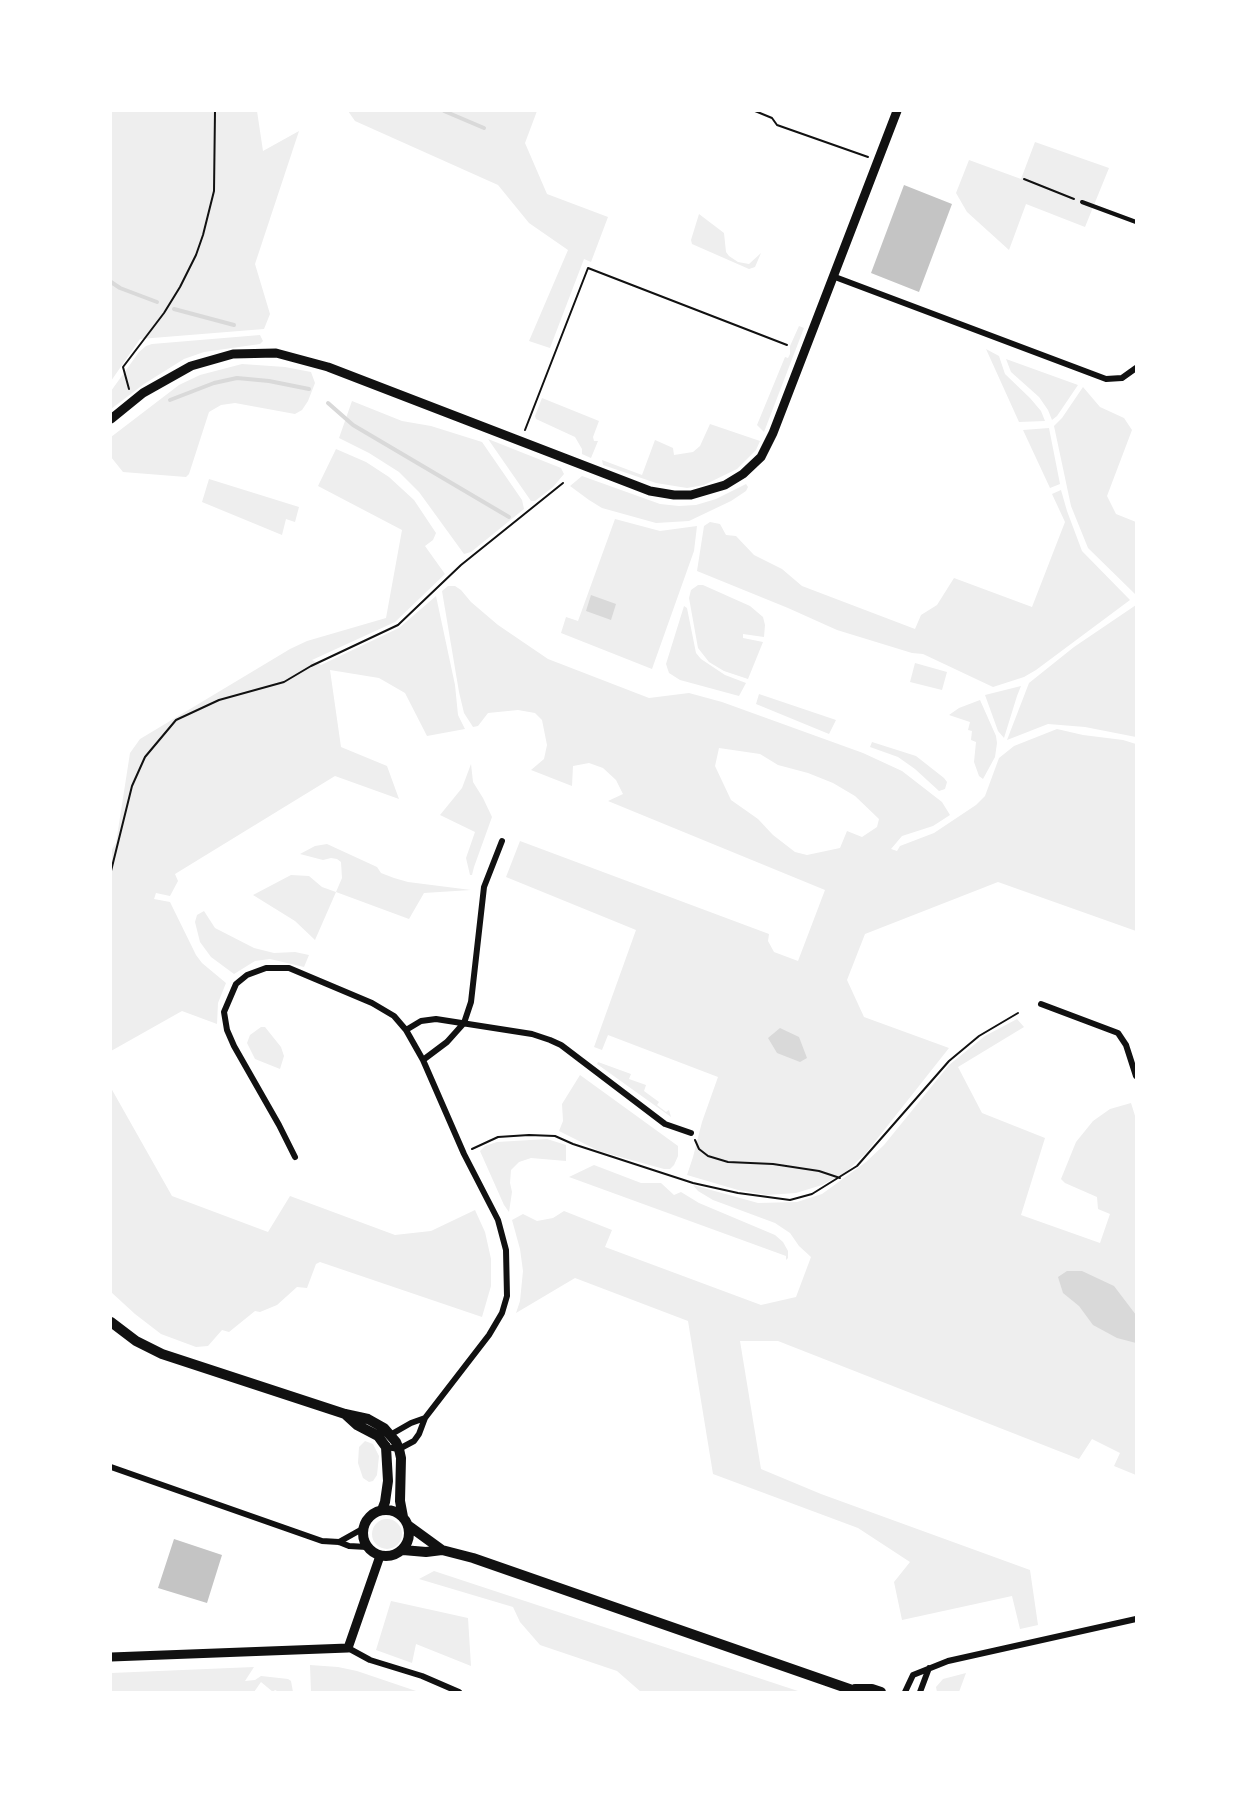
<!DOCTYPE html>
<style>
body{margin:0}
#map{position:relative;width:1247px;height:1803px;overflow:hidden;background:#fff;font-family:Signika,sans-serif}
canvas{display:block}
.frame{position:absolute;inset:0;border:112px solid #fff;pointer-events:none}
</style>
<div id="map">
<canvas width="1247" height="1803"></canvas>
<div class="frame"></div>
</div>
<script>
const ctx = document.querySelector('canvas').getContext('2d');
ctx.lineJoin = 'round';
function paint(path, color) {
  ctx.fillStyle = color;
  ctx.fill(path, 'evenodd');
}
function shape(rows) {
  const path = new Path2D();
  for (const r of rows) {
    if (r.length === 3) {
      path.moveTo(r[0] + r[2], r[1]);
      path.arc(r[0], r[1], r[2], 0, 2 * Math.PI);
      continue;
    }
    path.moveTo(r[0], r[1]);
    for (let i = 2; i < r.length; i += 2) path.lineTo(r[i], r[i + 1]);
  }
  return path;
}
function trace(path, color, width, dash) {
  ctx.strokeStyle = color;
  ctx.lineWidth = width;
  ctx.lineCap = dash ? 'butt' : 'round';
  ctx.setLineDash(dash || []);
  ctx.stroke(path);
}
const green = shape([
 [111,111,257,111,263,151,299,131,255,264,270,314,264,329,140,339,111,381],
 [348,111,537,111,525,143,547,194,608,217,591,262,584,259,550,348,529,341,568,250,529,223,498,185,355,121],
 [1035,142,1109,168,1085,227,1026,204,1009,250,967,212,956,193,969,160,1021,179],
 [699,214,724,233,726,252,729,256,738,262,749,264,761,253,755,267,749,269,692,244,691,240],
 [799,326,804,328,764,432,757,425,785,357,788,358,790,354,790,346],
 [260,335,263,341,260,344,204,352,184,359,144,384,111,409,111,391,139,352,146,346,152,344],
 [986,349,999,356,1005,374,1030,398,1041,411,1045,421,1019,422],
 [1006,359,1078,385,1057,416,1052,420,1048,410,1039,397,1011,372],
 [242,364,285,367,311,372,315,383,308,401,302,410,295,414,235,403,221,405,209,412,189,474,186,477,123,472,111,457,111,437,179,385,200,375],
 [1083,387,1100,407,1124,418,1132,430,1107,496,1116,514,1136,522,1136,595,1088,548,1071,506,1054,426,1062,418],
 [542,398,599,421,593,437,594,441,598,441,591,458,582,454,582,449,575,437,536,419,535,416],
 [352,401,402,421,431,426,482,442,522,500,524,509,471,552,464,554,419,492,399,472,369,453,339,438],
 [710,424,760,441,756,450,737,469,704,485,687,488,656,483,603,465,602,460,642,475,655,440,673,448,674,455,693,452,700,446],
 [1049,428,1060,484,1050,488,1023,430],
 [488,439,561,468,564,474,553,487,535,501,531,501],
 [336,449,366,462,389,477,414,500,436,533,433,540,425,546,445,574,395,622,312,660,321,665,399,628,436,596,455,685,458,715,465,729,427,736,405,693,379,678,330,670,341,747,387,766,399,799,335,776,175,874,178,881,170,896,156,893,154,899,170,902,196,955,202,963,226,983,218,1003,217,1024,182,1011,111,1051,111,851,116,843,130,753,140,739,290,649,307,641,386,618,402,530,318,486],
 [582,476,660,504,679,506,696,505,716,499,746,484,748,487,746,491,731,501,689,521,656,523,602,508,589,500,570,486],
 [209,479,299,507,295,522,286,519,282,535,202,502],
 [1061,490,1067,511,1082,551,1130,600,1036,670,1024,677,993,687,923,654,912,653,837,630,788,608,697,571,704,526,710,522,720,524,726,535,736,536,754,555,782,569,802,586,915,629,921,615,937,605,954,578,1032,607,1065,522,1052,494],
 [615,519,660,531,697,526,694,551,652,669,561,633,566,617,578,621],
 [698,585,703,585,750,606,763,617,765,625,764,637,743,634,743,638,763,642,748,679,724,671,709,662,698,648,689,598,691,590],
 [448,586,455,586,461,590,471,602,498,625,548,659,649,698,689,693,722,702,863,753,902,771,942,802,950,815,933,826,902,836,891,849,897,851,900,846,934,833,976,805,985,796,999,758,1014,746,1057,729,1083,735,1123,740,1136,744,1136,931,998,882,865,934,847,980,864,1017,949,1048,866,1153,846,1172,822,1185,796,1193,767,1195,738,1190,687,1175,693,1157,702,1122,718,1077,608,1035,602,1050,594,1047,636,930,506,877,520,841,769,934,768,941,774,952,798,961,825,890,608,801,623,794,616,780,603,768,589,763,573,766,572,786,531,770,544,759,547,745,542,720,535,713,518,710,488,713,478,726,473,727,464,713,459,692,442,591],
 [719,748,760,754,778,765,808,773,833,783,855,796,879,819,877,827,862,837,847,831,840,848,807,855,795,852,773,835,758,819,731,800,715,766],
 [1136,605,1136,737,1085,727,1048,724,1007,740,1029,683,1074,647],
 [684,606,687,608,696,653,701,659,725,675,746,683,739,696,680,680,669,673,666,664],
 [915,663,947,672,942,690,910,682],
 [1021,686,1017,696,1004,738,998,731,985,695],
 [759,694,836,720,829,734,756,704],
 [980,700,996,736,997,743,995,757,983,779,979,776,974,762,976,742,971,740,972,731,968,730,970,722,949,715,959,708],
 [872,742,916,756,944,778,947,782,945,789,939,791,915,769,898,757,870,747],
 [471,764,473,782,483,798,492,817,474,867,472,875,470,875,466,858,475,832,440,815,462,788],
 [327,844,377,867,381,873,394,878,408,882,471,890,424,893,409,919,336,892,315,940,295,921,253,895,291,875,309,876,322,887,336,892,342,878,341,862,337,859,331,858,323,860,300,854,315,846],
 [204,911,215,928,254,948,274,953,295,952,309,955,304,967,270,959,255,961,234,974,211,957,200,942,195,922,197,915],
 [1017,1019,1024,1027,958,1067,982,1113,1045,1138,1021,1215,1100,1243,1110,1214,1098,1209,1097,1197,1065,1183,1061,1179,1076,1142,1093,1121,1110,1109,1131,1103,1136,1119,1136,1475,1114,1466,1120,1453,1092,1439,1079,1459,778,1341,740,1341,761,1469,821,1494,1030,1570,1038,1625,1020,1629,1012,1596,902,1620,894,1582,910,1562,858,1528,713,1474,688,1321,575,1278,516,1313,520,1301,523,1271,520,1249,512,1220,523,1214,537,1221,553,1218,564,1211,612,1230,605,1247,761,1305,796,1297,811,1257,799,1246,790,1233,775,1223,713,1200,698,1191,693,1185,758,1203,797,1202,822,1194,866,1162,884,1145,949,1065,985,1036],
 [261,1027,265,1027,281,1047,284,1056,280,1069,255,1059,247,1043,250,1035],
 [598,1062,631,1074,629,1079,646,1085,644,1091,659,1102,657,1105,666,1112,669,1110,671,1117,597,1064],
 [580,1075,678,1146,678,1156,674,1165,670,1169,664,1169,599,1151,559,1131,563,1121,562,1104],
 [111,1088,172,1196,268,1232,290,1196,395,1235,431,1231,475,1210,485,1232,491,1259,491,1286,482,1317,320,1262,316,1264,307,1288,297,1287,277,1305,260,1312,255,1311,229,1332,222,1330,208,1346,196,1347,161,1334,135,1314,111,1292],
 [547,1139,566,1145,566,1161,531,1158,519,1162,511,1170,510,1183,512,1192,509,1212,504,1205,480,1151,485,1146,497,1142],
 [594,1165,641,1183,661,1183,674,1195,681,1192,699,1203,775,1235,783,1242,788,1251,788,1258,786,1260,786,1256,569,1177],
 [365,1441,373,1444,379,1456,377,1475,373,1481,369,1482,363,1478,358,1463,359,1447],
 [387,1534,15],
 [434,1571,801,1692,641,1692,617,1671,540,1645,520,1622,513,1607,419,1579],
 [391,1601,468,1618,471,1666,416,1644,412,1663,376,1650],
 [310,1665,338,1667,357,1671,419,1692,311,1692],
 [254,1667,245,1681,255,1680,261,1676,288,1679,291,1681,293,1692,279,1692,275,1690,273,1692,261,1682,254,1692,111,1692,111,1673],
 [966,1673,959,1692,937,1692,936,1687,943,1679]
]);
const water = shape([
 [591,595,616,604,611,620,586,611],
 [780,1028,799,1037,807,1058,800,1062,777,1053,768,1038],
 [1067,1271,1082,1271,1114,1286,1136,1315,1136,1343,1117,1338,1093,1325,1079,1306,1063,1293,1058,1277]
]);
const stream = shape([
 [444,111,484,128],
 [111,282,120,288,157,302],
 [174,309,234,325],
 [170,400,214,383,237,378,269,381,309,389],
 [328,403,353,425,509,517]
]);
const building = shape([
 [904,185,952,204,919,292,871,273],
 [174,1539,222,1555,207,1603,158,1588]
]);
const path = shape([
 [755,111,772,118,777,125,868,157],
 [1024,179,1074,199],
 [129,389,123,367,164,313,180,287,196,255,203,235,214,191,215,111],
 [525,430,588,268,787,345],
 [111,871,132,786,145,757,176,720,219,700,284,682,311,666,398,625,461,565,563,483],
 [695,1140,699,1149,708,1156,728,1162,773,1164,819,1171,840,1178],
 [472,1149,498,1137,529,1135,555,1136,573,1144,693,1183,738,1193,790,1200,812,1194,857,1166,949,1061,979,1036,1018,1013]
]);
const service = shape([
 [1082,202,1136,222]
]);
const minor = shape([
 [835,277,1106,379,1122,378,1136,368],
 [1041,1004,1118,1033,1126,1045,1136,1076],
 [406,1030,421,1021,436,1019,532,1034,550,1040,561,1045,665,1124,691,1133],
 [423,1060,447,1042,464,1023,471,1002,484,887,502,841],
 [295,1157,279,1125,234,1046,227,1030,224,1012,236,984,247,975,266,968,289,968,372,1003,394,1016,406,1030,423,1060,464,1154,498,1220,506,1250,507,1296,502,1313,489,1335,425,1418,419,1434,414,1441,399,1449,386,1447,387,1445],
 [390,1435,411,1423,425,1418],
 [111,1467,322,1541,339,1542,349,1546,367,1547],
 [339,1542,364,1528],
 [348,1648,370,1660,422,1676,459,1692],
 [905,1692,913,1675,948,1661,1136,1619],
 [920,1692,929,1668]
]);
const tertiary = shape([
 [111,419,143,393,191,366,233,354,276,353,328,367,650,491,674,495,691,495,725,485,743,474,761,457,773,433,897,111],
 [111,1657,348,1648,380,1556]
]);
const secondary = shape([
 [111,1322,136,1341,162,1354,345,1414,368,1419,384,1428,396,1442,399,1449,401,1458,400,1501,403,1517],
 [345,1414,357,1425,378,1436,386,1447,388,1481,385,1502,382,1510],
 [386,1533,23],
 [409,1526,442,1550],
 [403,1550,426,1552,442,1550,473,1558,858,1692],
 [855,1689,872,1689,881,1692]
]);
paint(green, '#eee');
paint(water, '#d9d9d9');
trace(stream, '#d9d9d9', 4);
paint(building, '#c4c4c4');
trace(path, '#111', 2);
trace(service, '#111', 4);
trace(minor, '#111', 6);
trace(tertiary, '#111', 9);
trace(secondary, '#111', 10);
</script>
